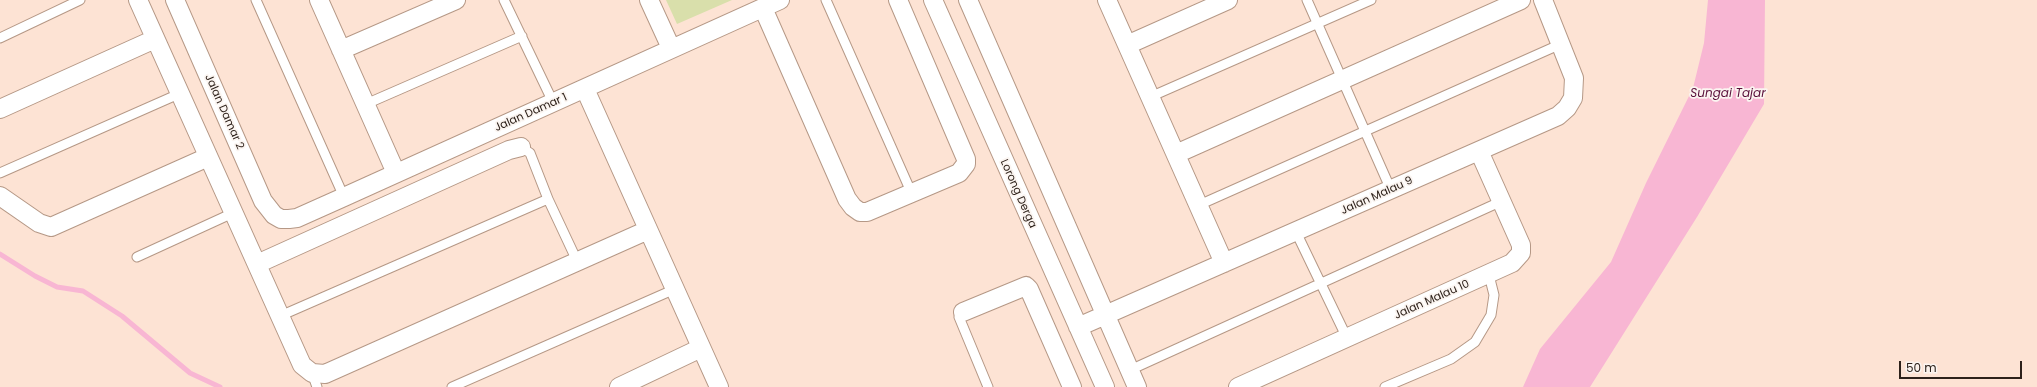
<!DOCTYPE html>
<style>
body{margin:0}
#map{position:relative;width:2037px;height:387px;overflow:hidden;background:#fde3d4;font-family:Poppins,sans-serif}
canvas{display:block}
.scale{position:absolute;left:1899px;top:361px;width:123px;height:18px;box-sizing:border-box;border:2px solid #2d211a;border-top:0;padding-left:5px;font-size:12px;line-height:14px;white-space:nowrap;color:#2d211a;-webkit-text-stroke:3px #fbf5f1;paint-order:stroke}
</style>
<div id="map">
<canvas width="2037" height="387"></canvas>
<div class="scale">50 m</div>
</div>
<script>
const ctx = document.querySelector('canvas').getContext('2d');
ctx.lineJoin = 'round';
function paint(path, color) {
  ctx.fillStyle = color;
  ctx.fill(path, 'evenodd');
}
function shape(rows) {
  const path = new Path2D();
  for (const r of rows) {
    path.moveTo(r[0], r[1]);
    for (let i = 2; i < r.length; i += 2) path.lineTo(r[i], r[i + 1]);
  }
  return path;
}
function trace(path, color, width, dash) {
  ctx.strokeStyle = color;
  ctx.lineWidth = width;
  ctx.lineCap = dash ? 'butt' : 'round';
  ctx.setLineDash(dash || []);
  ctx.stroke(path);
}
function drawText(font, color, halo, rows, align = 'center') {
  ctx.font = font + ' Poppins,sans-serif';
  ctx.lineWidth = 3.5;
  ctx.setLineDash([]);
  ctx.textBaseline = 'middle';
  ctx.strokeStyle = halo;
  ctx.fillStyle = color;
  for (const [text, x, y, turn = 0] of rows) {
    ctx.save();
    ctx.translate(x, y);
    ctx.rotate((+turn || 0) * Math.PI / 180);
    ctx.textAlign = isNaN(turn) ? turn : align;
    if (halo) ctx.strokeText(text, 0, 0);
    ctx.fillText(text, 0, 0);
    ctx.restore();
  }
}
const green = shape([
 [666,0,732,0,677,24]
]);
const water = shape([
 [1708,0,1765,0,1764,104,1697,217,1590,387,1523,387,1540,349,1611,262,1646,183,1693,88,1704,43]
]);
const stream = shape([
 [0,254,35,276,57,287,83,291,122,316,190,373,220,387]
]);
const lane = shape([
 [256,0,344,197],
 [504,0,553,102],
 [826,0,912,194],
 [1307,0,1391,190],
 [0,38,80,0],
 [1150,97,1371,0],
 [366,104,522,36],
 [521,147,530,153,548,199,578,263],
 [0,173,181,93],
 [1199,205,1561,44],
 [1296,232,1347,338],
 [137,257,233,213],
 [963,312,959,317,988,387],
 [280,316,548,199],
 [1130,370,1502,201],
 [312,373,317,387],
 [452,387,675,289],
 [1385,387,1451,359,1475,342,1491,315,1494,295,1489,275]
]);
const street = shape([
 [138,0,302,365,312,373,325,374,648,230],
 [175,0,263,201,274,215,281,219,289,219,297,218,344,197,780,0],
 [319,0,396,173],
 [649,0,671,48],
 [933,0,1105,387],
 [968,0,1137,387],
 [1107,0,1224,263],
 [763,8,847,199,853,207,860,212,867,212,959,173,966,164,966,159,898,0],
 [1127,45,1228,0],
 [341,50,456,0],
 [585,89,719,387],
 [0,109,155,39],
 [1176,154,1521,0],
 [0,196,39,223,51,227,208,157],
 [257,264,509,150,521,147],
 [963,312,1026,286,1029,289,1072,387],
 [1078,327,1558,116,1567,108,1573,98,1574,78,1543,0],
 [619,387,701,348],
 [1238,387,1512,263,1521,253,1521,245,1479,151]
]);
const streetNames = [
 ["Jalan Damar 2",224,112,66],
 ["Jalan Damar 1",531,113,-24],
 ["Lorong Derga",1018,194,66],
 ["Jalan Malau 9",1377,196,-24],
 ["Jalan Malau 10",1432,300,-24]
];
const waterNames = [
 ["Sungai Tajar",1728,94]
];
paint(green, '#d9dfab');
paint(water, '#f8b6d3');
trace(stream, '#f8b6d3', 5);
trace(lane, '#b59886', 11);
trace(street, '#b59886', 20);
trace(lane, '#fff', 9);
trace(street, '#fff', 18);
drawText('11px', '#2d211a', '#fbf5f1', streetNames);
drawText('italic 12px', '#5a0f3a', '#fbf5f1', waterNames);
</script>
